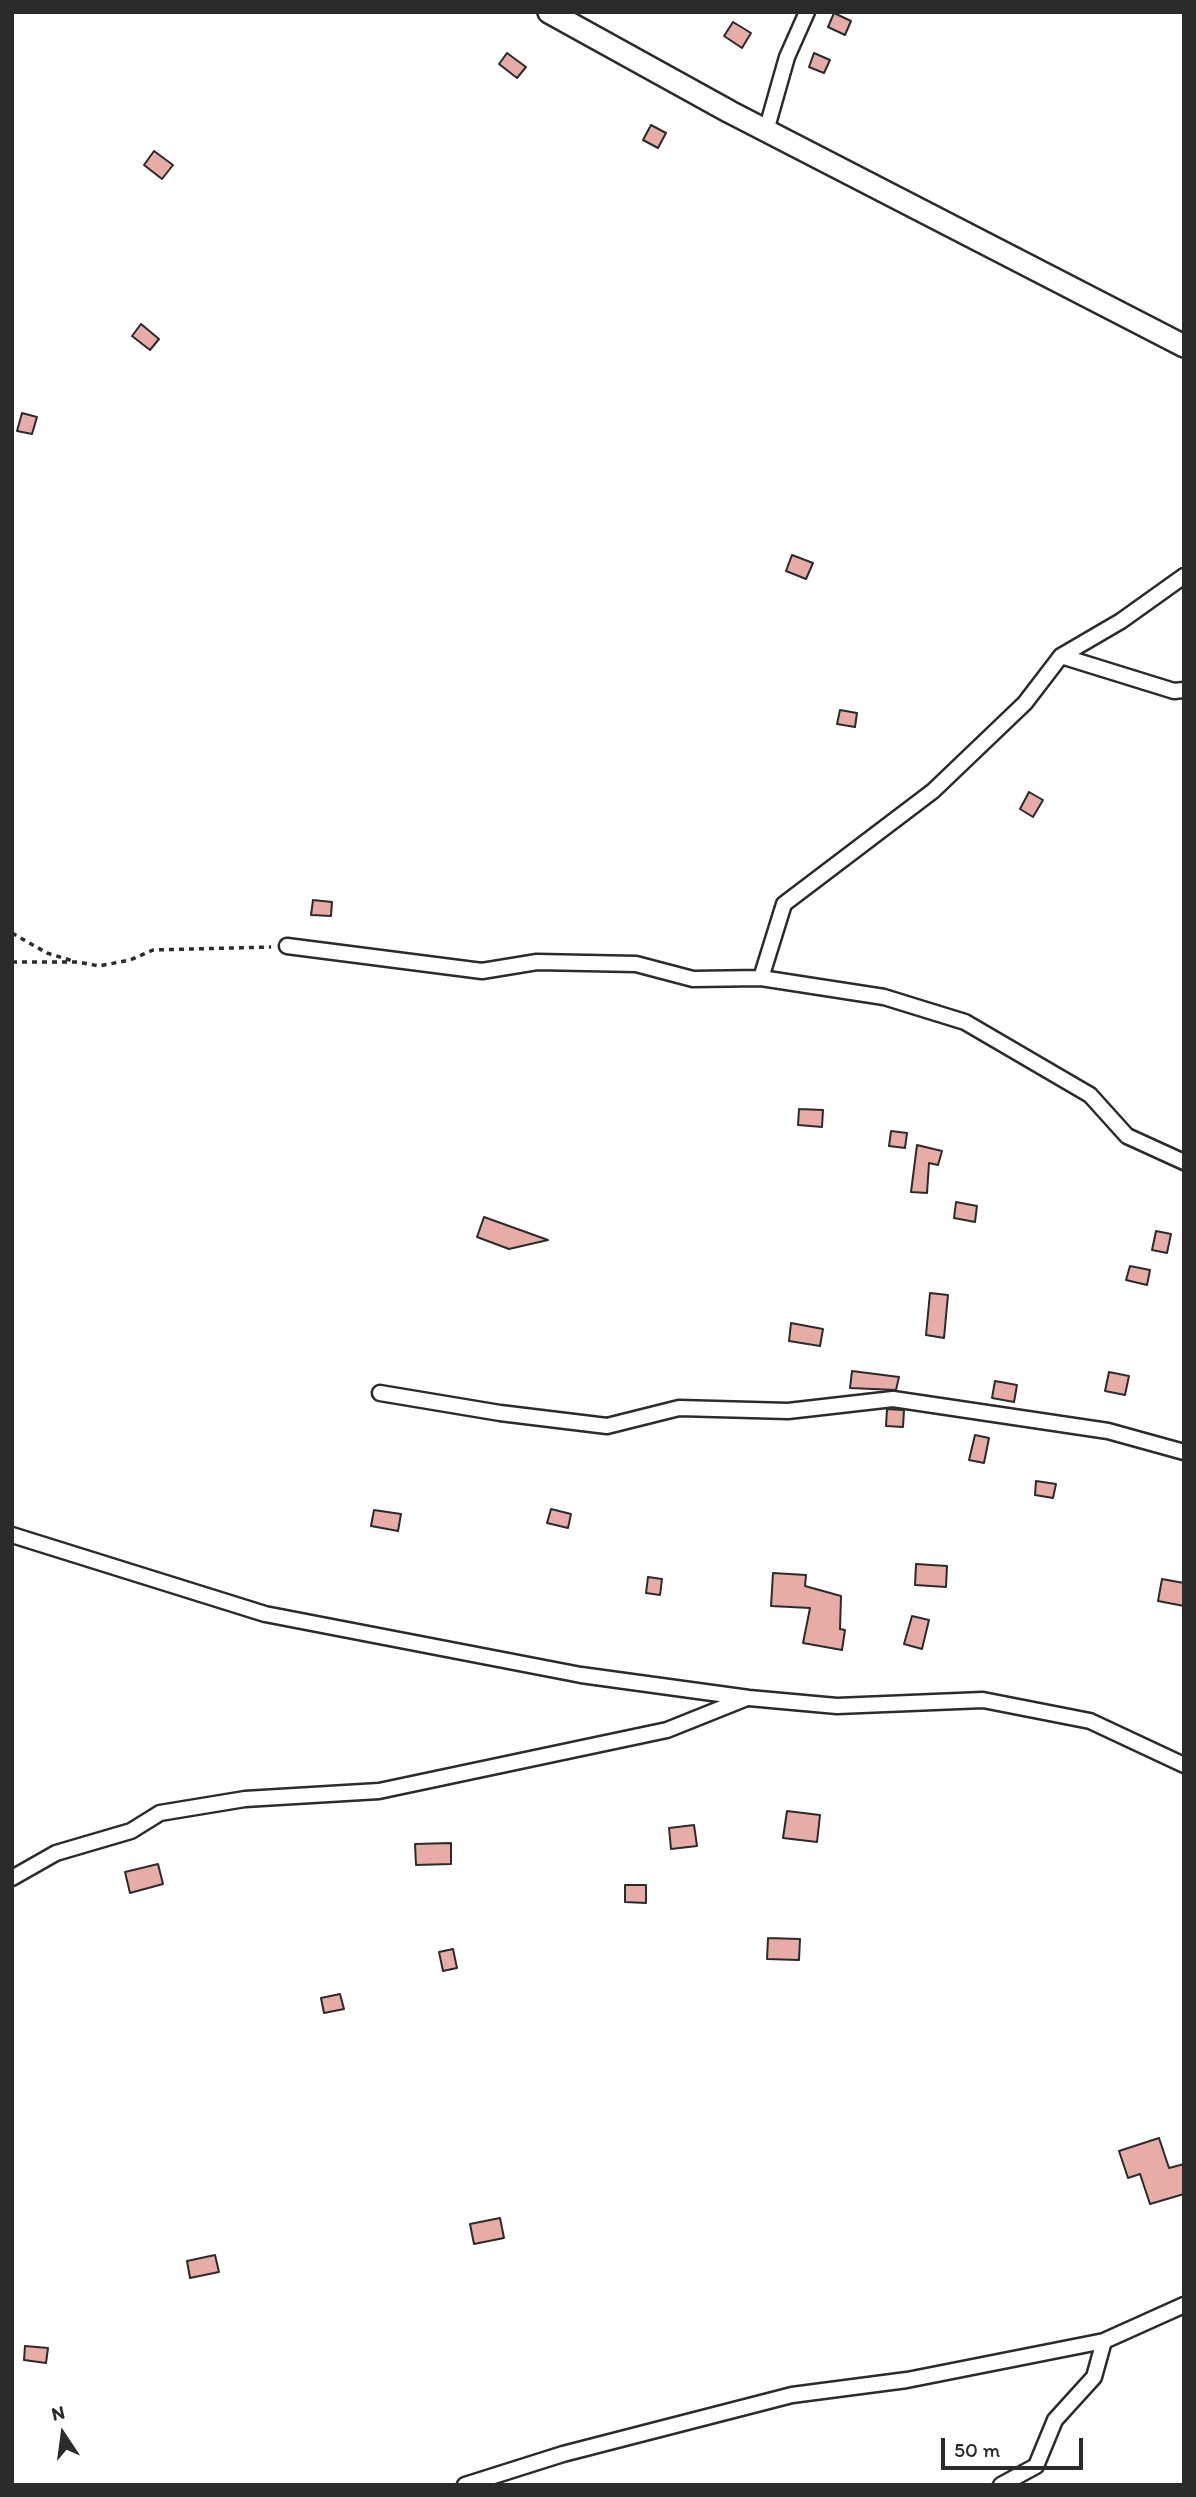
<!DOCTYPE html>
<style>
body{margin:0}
#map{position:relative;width:1196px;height:2497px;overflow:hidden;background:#fff;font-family:Itim,sans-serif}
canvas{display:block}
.frame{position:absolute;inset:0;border:14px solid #2b2b2b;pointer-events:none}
.north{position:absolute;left:28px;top:2399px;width:70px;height:70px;-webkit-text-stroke:5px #fff;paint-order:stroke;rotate:347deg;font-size:19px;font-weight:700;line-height:28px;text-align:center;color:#2b2b2b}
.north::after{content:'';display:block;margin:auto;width:24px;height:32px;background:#2b2b2b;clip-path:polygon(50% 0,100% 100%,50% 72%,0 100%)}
.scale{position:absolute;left:941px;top:2438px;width:142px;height:32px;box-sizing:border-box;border:4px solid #2b2b2b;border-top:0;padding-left:9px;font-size:21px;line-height:24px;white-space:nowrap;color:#2b2b2b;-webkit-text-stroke:5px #fff;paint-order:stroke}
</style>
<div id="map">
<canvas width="1196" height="2497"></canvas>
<div class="frame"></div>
<div class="north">N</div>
<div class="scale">50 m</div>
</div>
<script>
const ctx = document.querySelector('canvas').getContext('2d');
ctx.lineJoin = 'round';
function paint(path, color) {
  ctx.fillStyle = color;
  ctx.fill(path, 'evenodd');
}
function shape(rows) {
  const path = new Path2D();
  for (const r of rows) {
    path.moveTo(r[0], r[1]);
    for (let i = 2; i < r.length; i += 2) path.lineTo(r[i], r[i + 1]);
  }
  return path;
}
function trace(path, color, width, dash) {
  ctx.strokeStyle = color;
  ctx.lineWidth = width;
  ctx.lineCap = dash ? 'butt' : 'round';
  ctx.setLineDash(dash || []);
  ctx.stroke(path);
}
const building = shape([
 [834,13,851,21,845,35,828,27,834,13],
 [733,22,751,33,742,48,724,36,733,22],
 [507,53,526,67,517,78,499,64,507,53],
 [814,53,830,60,824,73,809,67,814,53],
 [651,125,666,133,658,148,643,140,651,125],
 [154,151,173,165,162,179,144,165,154,151],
 [141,324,159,339,150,350,132,336,141,324],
 [22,413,37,417,32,434,17,431,22,413],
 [792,555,813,563,806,579,786,571,792,555],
 [840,710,857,713,855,727,837,724,840,710],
 [1029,792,1043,800,1033,817,1020,809,1029,792],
 [313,900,332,902,331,916,311,915,313,900],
 [799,1109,823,1110,822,1127,798,1125,799,1109],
 [891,1131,907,1133,905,1148,889,1146,891,1131],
 [917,1145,942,1151,938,1165,929,1163,927,1193,911,1192,917,1145],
 [956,1202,977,1206,975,1222,954,1218,956,1202],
 [484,1217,548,1240,509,1249,477,1237,484,1217],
 [1156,1231,1171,1234,1167,1253,1152,1250,1156,1231],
 [1130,1266,1150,1270,1147,1285,1126,1280,1130,1266],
 [930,1293,948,1295,944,1338,926,1335,930,1293],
 [791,1323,823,1329,820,1346,789,1341,791,1323],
 [852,1371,899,1377,896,1390,850,1388,852,1371],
 [1109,1372,1129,1376,1125,1395,1105,1391,1109,1372],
 [995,1381,1017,1385,1014,1402,992,1398,995,1381],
 [887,1409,904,1410,903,1427,886,1426,887,1409],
 [975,1435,989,1438,984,1463,969,1460,975,1435],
 [1036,1481,1056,1484,1053,1498,1035,1495,1036,1481],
 [551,1509,571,1514,568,1528,547,1523,551,1509],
 [374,1510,401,1514,398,1531,371,1526,374,1510],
 [916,1564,947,1566,946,1587,915,1585,916,1564],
 [773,1573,806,1575,805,1586,841,1596,840,1629,845,1630,842,1650,803,1643,810,1608,771,1606,773,1573],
 [648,1577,662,1579,660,1595,646,1593,648,1577],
 [1162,1579,1184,1583,1184,1606,1158,1601,1162,1579],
 [912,1616,929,1620,922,1649,904,1644,912,1616],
 [787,1811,820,1815,817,1842,783,1838,787,1811],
 [694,1825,697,1846,671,1849,669,1828,694,1825],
 [451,1843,451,1864,416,1865,415,1844,451,1843],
 [158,1864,163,1884,130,1893,125,1872,158,1864],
 [625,1885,646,1885,646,1903,625,1902,625,1885],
 [768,1938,800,1939,799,1960,767,1959,768,1938],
 [453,1949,457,1968,443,1971,439,1952,453,1949],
 [340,1994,344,2009,324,2013,321,1998,340,1994],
 [1159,2138,1169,2168,1184,2164,1184,2194,1150,2204,1140,2174,1128,2178,1119,2151,1159,2138],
 [500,2218,504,2238,474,2244,470,2224,500,2218],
 [215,2255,219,2272,190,2278,187,2261,215,2255],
 [25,2346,48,2348,46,2363,24,2360,25,2346]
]);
const path = shape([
 [12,933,47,953,73,961],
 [12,962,78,962,99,966,130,960,153,950,271,947]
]);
const street = shape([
 [766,131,787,57,807,12],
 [1061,656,1174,691,1184,690],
 [287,946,482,971,537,962,636,964,693,979,761,978,884,997,965,1022,1090,1095,1127,1136,1184,1162],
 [761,978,784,904,933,791,1025,703,1061,656,1121,621,1184,576],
 [380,1393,500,1413,607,1426,679,1408,788,1411,893,1399,1108,1431,1184,1452],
 [12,1535,265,1614,581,1675,749,1698,837,1706,983,1700,1090,1721,1184,1765],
 [12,1878,56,1853,131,1831,160,1813,245,1799,379,1791,667,1730,747,1698],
 [465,2485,563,2454,792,2395,907,2380,1104,2341,1184,2305],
 [1001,2485,1036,2466,1055,2420,1094,2377,1104,2341]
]);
const secondary = shape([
 [549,12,730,112,1184,346]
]);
paint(building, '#e6aca5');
trace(building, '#2b2b2b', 2);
trace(street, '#2b2b2b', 19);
trace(secondary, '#2b2b2b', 26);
trace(path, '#2b2b2b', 3.5, [5, 5]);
trace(street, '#fff', 14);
trace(secondary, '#fff', 21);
</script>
